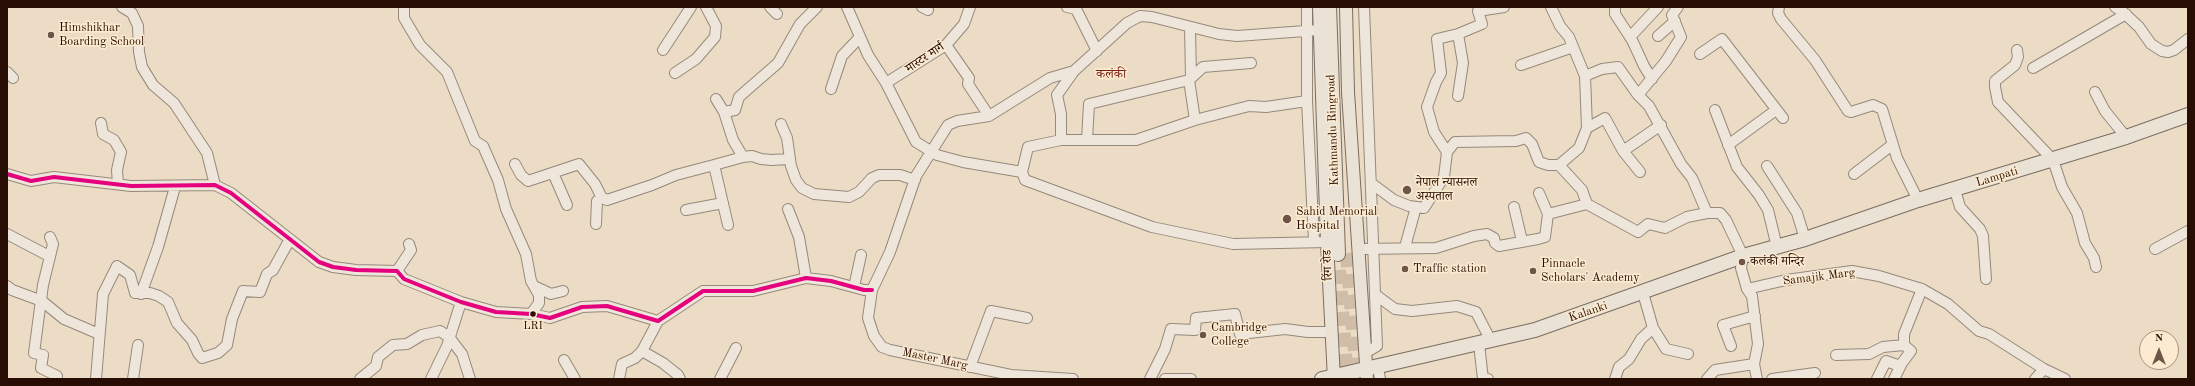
<!DOCTYPE html>
<meta charset="utf-8">
<style>
body{margin:0}
#map{position:relative;width:2195px;height:386px;overflow:hidden;background:#ecdcc5;font-family:"Old Standard TT",serif}
canvas{display:block}
.frame{position:absolute;inset:0;border:8px solid #280d04;pointer-events:none}
.north{position:absolute;left:2139px;top:330px;width:40px;height:40px;box-sizing:border-box;background:#fcebd0;border:1px solid #a7927e;border-radius:50%;rotate:0deg;font-size:11px;font-weight:700;line-height:16px;text-align:center;color:#280d04}
.north::after{content:'';display:block;margin:auto;width:14px;height:18px;background:#6d5548;clip-path:polygon(50% 0,100% 100%,50% 72%,0 100%)}
</style>
<div id="map">
<canvas width="2195" height="386"></canvas>
<div class="frame"></div>
<div class="north">N</div>
</div>
<script>
const ctx = document.querySelector('canvas').getContext('2d');
ctx.lineJoin = 'round';
function shape(rows) {
  const path = new Path2D();
  for (const r of rows) {
    path.moveTo(r[0], r[1]);
    for (let i = 2; i < r.length; i += 2) path.lineTo(r[i], r[i + 1]);
  }
  return path;
}
function trace(path, color, width, dash) {
  ctx.strokeStyle = color;
  ctx.lineWidth = width;
  ctx.lineCap = dash ? 'butt' : 'round';
  ctx.setLineDash(dash || []);
  ctx.stroke(path);
}
function drawText(font, color, halo, rows, align = 'center') {
  ctx.font = font + ' "Old Standard TT","Noto Serif Devanagari",serif';
  ctx.lineWidth = 3;
  ctx.setLineDash([]);
  ctx.textBaseline = 'middle';
  ctx.strokeStyle = halo;
  ctx.fillStyle = color;
  for (const [text, x, y, turn = 0] of rows) {
    ctx.save();
    ctx.translate(x, y);
    ctx.rotate((+turn || 0) * Math.PI / 180);
    ctx.textAlign = isNaN(turn) ? turn : align;
    if (halo) ctx.strokeText(text, 0, 0);
    ctx.fillText(text, 0, 0);
    ctx.restore();
  }
}
const highwayTunnel = shape([
 [1347,253,1357,379],
 [1339,270,1347,379]
]);
const minor = shape([
 [122,7,132,13,138,26,139,52,142,67,153,85,174,103,207,153,215,185],
 [404,7,404,18,420,45,447,72,475,141,483,146,498,180,506,209,526,254,531,281,539,295,539,303,531,314],
 [770,7,777,14],
 [847,7,868,55,886,83,916,142,937,155,963,162,1022,172,1025,180,1152,227,1233,244,1327,242],
 [922,7,928,10],
 [1067,7,1076,9,1097,51],
 [1307,7,1307,101,1314,241],
 [1364,7,1377,346,1365,353],
 [1615,7,1615,14,1632,40,1644,66,1652,79],
 [1779,7,1778,13,1781,19,1815,60,1848,111,1851,112,1873,105,1882,109,1897,158,1918,200],
 [2115,7,2123,12,2139,27,2151,44,2162,51,2168,52,2174,50,2188,39],
 [1190,28,1191,77],
 [1658,36,1675,21],
 [1630,37,1658,7],
 [946,45,969,78,968,84,989,116],
 [663,50,691,7],
 [2017,50,2018,57,2015,65,1995,81,1995,87,1998,102,2053,160,2062,187,2077,213,2085,243,2094,258,2096,267],
 [1700,54,1722,39,1783,118],
 [1521,65,1573,47],
 [2033,68,2126,14],
 [7,72,13,78],
 [675,73,696,59,715,37,716,26,706,7],
 [1585,76,1602,69,1618,67,1638,95,1649,106,1681,164,1692,178,1707,213],
 [1189,80,1195,120],
 [886,83,946,45,964,24,970,7],
 [831,89,842,56,860,37],
 [2095,92,2105,111,2126,137],
 [1638,95,1666,61,1681,37,1672,15,1678,7],
 [1458,96,1463,63,1458,34],
 [716,99,724,112,733,140,743,157,752,156,761,159,772,160,789,159],
 [1715,110,1737,167,1759,195,1768,210,1777,247],
 [724,112,735,110,739,97,748,89,778,63,800,24,817,7],
 [101,123,103,134,114,140,121,152,117,170,118,184],
 [781,124,787,138,791,166,796,180,802,188,814,194,849,197,859,192,872,178,879,175,900,175,915,180],
 [1587,128,1605,118,1623,151,1661,125],
 [1061,140,1061,114,1057,95,1074,71],
 [1087,140,1089,104,1189,80,1203,67,1251,63],
 [1728,145,1776,110],
 [1623,151,1640,172],
 [1447,152,1434,132,1427,107,1436,82,1441,73,1437,39,1458,34,1482,24,1478,11,1504,7],
 [515,164,521,175,528,181,579,164,595,184,602,198,607,200,652,185,676,175,714,165],
 [1559,165,1582,190,1587,204,1638,232,1648,224,1665,228,1687,217,1707,213,1720,213,1726,220,1743,256,1741,268,1747,289,1786,280,1852,271,1879,276,1922,289,1948,304,1979,331,1989,334,2044,369,2065,379],
 [1767,166,1797,213,1805,239],
 [1022,172,1028,147,1061,140,1136,140,1195,120,1249,106,1266,107,1307,101],
 [553,173,567,205],
 [7,174,31,181,54,177,131,186,215,185,231,193,319,262,333,267,356,270,397,271,404,279,461,302,496,312,531,314,550,318,582,307,607,306,658,321,703,291,753,291,806,278,831,281,864,290,872,290],
 [1854,174,1892,145],
 [1371,183,1394,200,1409,206,1424,208,1444,177,1447,152,1455,142,1516,141,1526,138,1532,144,1539,162,1548,165,1559,165,1579,148,1587,128,1585,76,1569,37,1560,26,1551,7],
 [1955,190,1960,207,1980,229,1983,236,1986,279],
 [1539,193,1548,214],
 [1514,207,1522,241],
 [788,209,799,237,806,278],
 [686,210,723,203],
 [596,224,597,201,602,198],
 [728,225,714,165,743,157],
 [7,234,49,256],
 [50,237,53,244,43,285,34,353,43,355,41,368,57,376],
 [1405,247,1416,207],
 [1359,249,1436,248,1474,236,1487,234,1494,238,1495,243,1499,246,1538,239,1545,237,1548,214,1587,204],
 [2155,249,2188,231],
 [397,271,411,250,409,244],
 [7,286,12,290,42,301,64,319,99,334],
 [536,287,551,294,563,291],
 [854,287,861,255],
 [1747,289,1752,296,1758,344,1754,364,1757,379],
 [141,294,158,247,175,187],
 [1376,295,1395,309,1412,311,1457,306,1476,312,1491,341],
 [1653,328,1666,349,1688,354],
 [1479,344,1483,379,1488,379],
 [1731,346,1723,325,1755,316],
 [642,351,658,321],
 [1836,355,1869,354,1883,347,1904,345],
 [564,360,575,379],
 [970,367,991,311,1027,318],
 [1378,367,1380,379],
 [96,379,103,294,117,266,130,275,135,293,150,293,159,296,168,302,177,323,192,340,198,353,202,358,218,353,227,345,232,319,243,291,260,292,267,274,273,270,290,239],
 [133,379,138,345],
 [360,379,376,366,378,357,393,345,407,344,422,335,440,331,449,337,462,354,470,379],
 [431,379,447,346,461,302],
 [619,379,622,364,635,358,642,351,663,363,678,375,680,379],
 [720,379,736,348],
 [1073,379,1011,375,890,350,882,347,874,336,868,318,872,290,890,252,916,176,948,125,957,121,989,116,1050,78,1074,71,1127,23,1140,16,1152,17,1219,34,1237,36,1319,30],
 [1150,379,1165,349,1171,329,1195,330,1196,318,1235,314,1240,334,1285,329,1308,332,1331,332],
 [1165,379,1191,379],
 [1615,379,1619,367,1629,359,1641,339,1653,328,1643,293],
 [1707,379,1715,370,1754,364],
 [1772,379,1815,373],
 [1877,379,1886,361,1900,366],
 [1894,379,1902,363,1911,351,1904,345,1904,334,1922,289],
 [2035,379,2044,369]
]);
const major = shape([
 [1319,7,1327,242,1334,379],
 [1346,7,1348,92,1367,379]
]);
const highway = shape([
 [1329,7,1338,254],
 [1322,379,1535,330,1743,256,1805,239,1918,200,2126,137,2188,115]
]);
const bus1 = shape([
 [7,174,31,181,54,177,131,186,215,185,231,193,319,262,333,267,356,270,397,271,404,279,461,302,496,312,531,314,550,318,582,307,607,306,658,321,703,291,753,291,806,278,831,281,864,290,872,290]
]);
const markers = [
 [51,35,4,"#6d5548"],
 [1407,190,5,"#6d5548"],
 [1287,219,5,"#6d5548"],
 [1742,262,4,"#6d5548"],
 [1405,269,4,"#6d5548"],
 [1533,271,4,"#6d5548"],
 [533,314,3.5,"#280d04"],
 [1203,335,4,"#6d5548"]
];
const busNames = [
 ["LRI",533,326]
];
const poiNames = [
 ["Himshikhar",59,28],
 ["Boarding School",59,42],
 ["नेपाल न्यासनल",1416,183],
 ["अस्पताल",1416,197],
 ["Sahid Memorial",1296,212],
 ["Hospital",1296,226],
 ["कलंकी मन्दिर",1750,262],
 ["Pinnacle",1541,264],
 ["Scholars' Academy",1541,278],
 ["Traffic station",1413,269],
 ["Cambridge",1211,328],
 ["College",1211,342]
];
const streetNames = [
 ["मास्टर मार्ग",925,58,-34],
 ["Kathmandu Ringroad",1333,130,-92],
 ["Lampati",1997,177,-17],
 ["रिंग रोड",1328,265,-93],
 ["Samajik Marg",1819,277,-7],
 ["Kalanki",1588,312,-19],
 ["Master Marg",935,359,12]
];
const neighbourhoodNames = [
 ["कलंकी",1111,75]
];
trace(highwayTunnel, '#cfbda8', 14, [14, 7]);
trace(minor, '#95897b', 12);
trace(major, '#7a6d61', 14);
trace(highway, '#7a6d61', 16);
trace(minor, '#eee6da', 10);
trace(major, '#eae2d5', 12);
trace(highway, '#eae2d5', 14);
trace(bus1, '#e5007d', 4);
for (const [x, y, r, color] of markers) {
  const dot = new Path2D();
  dot.arc(x, y, r, 0, 2 * Math.PI);
  ctx.fillStyle = color;
  ctx.fill(dot);
  trace(dot, '#fcebd0', 1.5);
}
drawText('11px', '#280d04', '#fcebd0', busNames);
drawText('12px', '#280d04', '#fcebd0', poiNames, 'left');
drawText('12px', '#280d04', '#fcebd0', streetNames);
drawText('13px', '#7a1f14', '#fcebd0', neighbourhoodNames);
</script>
